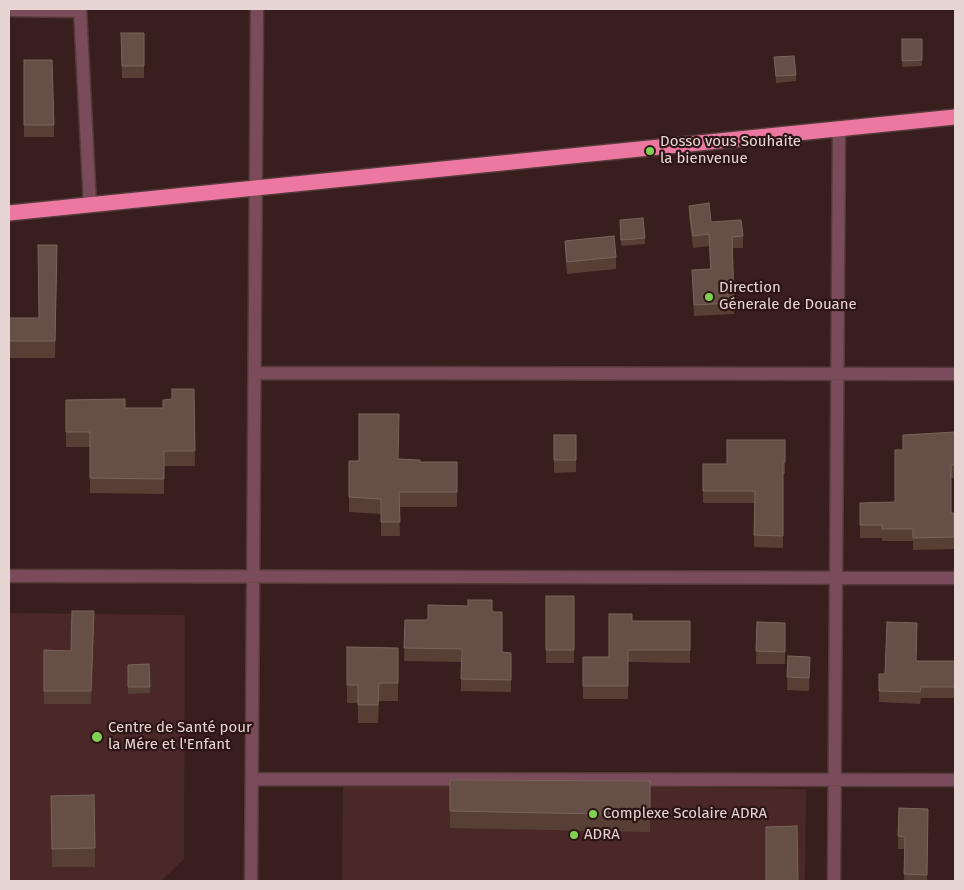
<!DOCTYPE html>
<meta charset="utf-8">
<style>
body{margin:0}
#map{position:relative;width:964px;height:890px;overflow:hidden;background:#381e1d;font-family:"Fira Sans",sans-serif}
canvas{display:block}
.frame{position:absolute;inset:0;border:10px solid #e7d5d4;pointer-events:none}
</style>
<div id="map">
<canvas width="964" height="890"></canvas>
<div class="frame"></div>
</div>
<script>
const ctx = document.querySelector('canvas').getContext('2d');
ctx.lineJoin = 'round';
function paint(path, color) {
  ctx.fillStyle = color;
  ctx.fill(path, 'evenodd');
}
function shape(rows) {
  const path = new Path2D();
  for (const r of rows) {
    path.moveTo(r[0], r[1]);
    for (let i = 2; i < r.length; i += 2) path.lineTo(r[i], r[i + 1]);
  }
  return path;
}
function trace(path, color, width, dash) {
  ctx.strokeStyle = color;
  ctx.lineWidth = width;
  ctx.lineCap = dash ? 'butt' : 'round';
  ctx.setLineDash(dash || []);
  ctx.stroke(path);
}
function drawText(font, color, halo, rows, align = 'center') {
  ctx.font = font + ' "Fira Sans",sans-serif';
  ctx.lineWidth = 4.5;
  ctx.setLineDash([]);
  ctx.textBaseline = 'middle';
  ctx.strokeStyle = halo;
  ctx.fillStyle = color;
  for (const [text, x, y, turn = 0] of rows) {
    ctx.save();
    ctx.translate(x, y);
    ctx.rotate((+turn || 0) * Math.PI / 180);
    ctx.textAlign = isNaN(turn) ? turn : align;
    if (halo) ctx.strokeText(text, 0, 0);
    ctx.fillText(text, 0, 0);
    ctx.restore();
  }
}
const built = shape([
 [9,613,185,615,184,859,161,881,9,881],
 [343,782,806,789,805,881,342,881]
]);
const minor = shape([
 [80,9,90,205],
 [9,10,80,11],
 [255,373,955,374],
 [9,576,955,578],
 [252,779,955,780],
 [251,881,257,9],
 [834,881,839,131]
]);
const highway = shape([
 [9,213,955,117]
]);
const wall = shape([
 [121,33,144,33,144,78,122,78],
 [902,39,922,39,922,66,902,67],
 [774,57,796,75,796,81,776,83],
 [24,60,54,125,54,137,24,137],
 [689,206,711,222,743,236,743,248,732,248,734,314,694,316,692,270,710,269,709,246,693,248,689,217],
 [620,220,645,238,645,244,621,246],
 [565,241,616,257,616,269,567,274,565,253],
 [57,261,55,358,9,358,9,318,39,318],
 [194,389,195,466,164,466,164,494,90,493,90,447,66,447,66,400,125,408,163,408,172,399],
 [955,432,955,478,951,478,951,513,954,513,954,549,913,550,913,541,882,541,882,538,860,538,860,503,895,502],
 [554,435,576,435,576,472,554,473],
 [785,440,785,474,783,474,783,548,754,547,755,503,703,503,703,464,727,464],
 [399,459,420,462,457,462,457,507,399,507,400,536,381,536,381,514,349,512,349,461],
 [546,596,574,596,574,663,546,663],
 [492,612,502,652,511,653,511,692,461,691,461,662,404,661,405,620,428,620],
 [632,621,690,621,690,663,628,662,628,699,583,699,583,657,609,657],
 [757,622,785,623,785,664,756,664],
 [94,623,91,704,44,704,44,650,71,651],
 [347,647,398,648,398,701,379,701,378,723,358,723,358,703,347,703],
 [788,656,810,657,809,691,787,690],
 [916,661,955,661,955,698,921,698,920,704,879,702,879,674,885,674],
 [149,664,150,693,128,694,128,665],
 [450,780,650,781,650,832,450,828],
 [94,795,95,867,52,867,51,796],
 [899,808,928,809,927,881,904,881,905,849,898,849]
]);
const building = shape([
 [121,33,144,33,144,66,122,66,121,33],
 [902,39,922,39,922,60,902,61,902,39],
 [794,56,796,75,776,76,774,57,794,56],
 [24,60,52,60,54,125,24,125,24,60],
 [709,203,711,222,741,220,743,236,732,237,734,303,694,305,692,270,711,269,709,234,693,236,689,206,709,203],
 [643,218,645,238,621,240,620,220,643,218],
 [614,236,616,257,567,262,565,241,614,236],
 [38,245,57,245,55,341,9,341,9,318,39,318,38,245],
 [172,389,194,389,195,451,164,451,164,479,90,478,90,432,66,432,66,400,125,399,125,408,163,408,163,400,172,399,172,389],
 [359,414,399,414,398,459,420,460,420,462,457,462,457,492,399,492,400,522,381,522,381,499,349,497,349,461,359,461,359,414],
 [955,432,955,465,951,465,951,513,954,513,954,537,913,538,913,529,882,529,882,525,860,525,860,503,895,502,895,450,903,450,903,435,955,432],
 [554,435,576,435,576,460,554,460,554,435],
 [727,440,785,440,785,462,783,462,783,536,754,535,755,491,703,491,703,464,727,464,727,440],
 [546,596,574,596,574,650,546,650,546,596],
 [468,600,492,600,492,612,502,612,502,652,511,653,511,680,461,679,462,649,404,648,405,620,428,620,428,605,468,606,468,600],
 [72,611,94,611,91,691,44,691,44,650,71,651,72,611],
 [609,614,632,614,632,621,690,621,690,650,628,650,628,686,583,686,583,657,609,657,609,614],
 [757,622,785,623,785,652,756,651,757,622],
 [887,622,917,623,916,661,955,661,955,687,921,687,920,692,879,691,879,674,885,674,887,622],
 [347,647,398,648,398,683,379,683,378,705,358,705,358,685,347,685,347,647],
 [788,656,810,657,809,678,787,677,788,656],
 [149,664,150,687,128,687,128,665,149,664],
 [450,780,650,781,650,815,450,811,450,780],
 [94,795,95,848,52,849,51,796,94,795],
 [899,808,928,809,927,875,904,874,905,837,898,836,899,808],
 [797,826,798,881,766,881,766,827,797,826]
]);
const markers = [
 [650,151,5,"#7ed153"],
 [709,297,5,"#7ed153"],
 [97,737,6,"#7ed153"],
 [593,814,5,"#7ed153"],
 [574,835,5,"#7ed153"]
];
const poiNames = [
 ["Dosso vous Souhaite",660,142],
 ["la bienvenue",660,159],
 ["Direction",719,288],
 ["Génerale de Douane",719,305],
 ["Centre de Santé pour",108,728],
 ["la Mére et l'Enfant",108,745],
 ["Complexe Scolaire ADRA",603,814],
 ["ADRA",584,835]
];
paint(built, '#492827');
trace(minor, '#543b3a', 15);
trace(highway, '#543b3a', 18);
trace(minor, '#7a4b5a', 12);
trace(highway, '#ec78a2', 15);
paint(wall, '#573f35');
paint(building, '#664f46');
trace(building, '#7a645c', 1);
for (const [x, y, r, color] of markers) {
  const dot = new Path2D();
  dot.arc(x, y, r, 0, 2 * Math.PI);
  ctx.fillStyle = color;
  ctx.fill(dot);
  trace(dot, '#2d1514', 2);
}
drawText('15px', '#e7d5d4', '#2d1514', poiNames, 'left');
</script>
